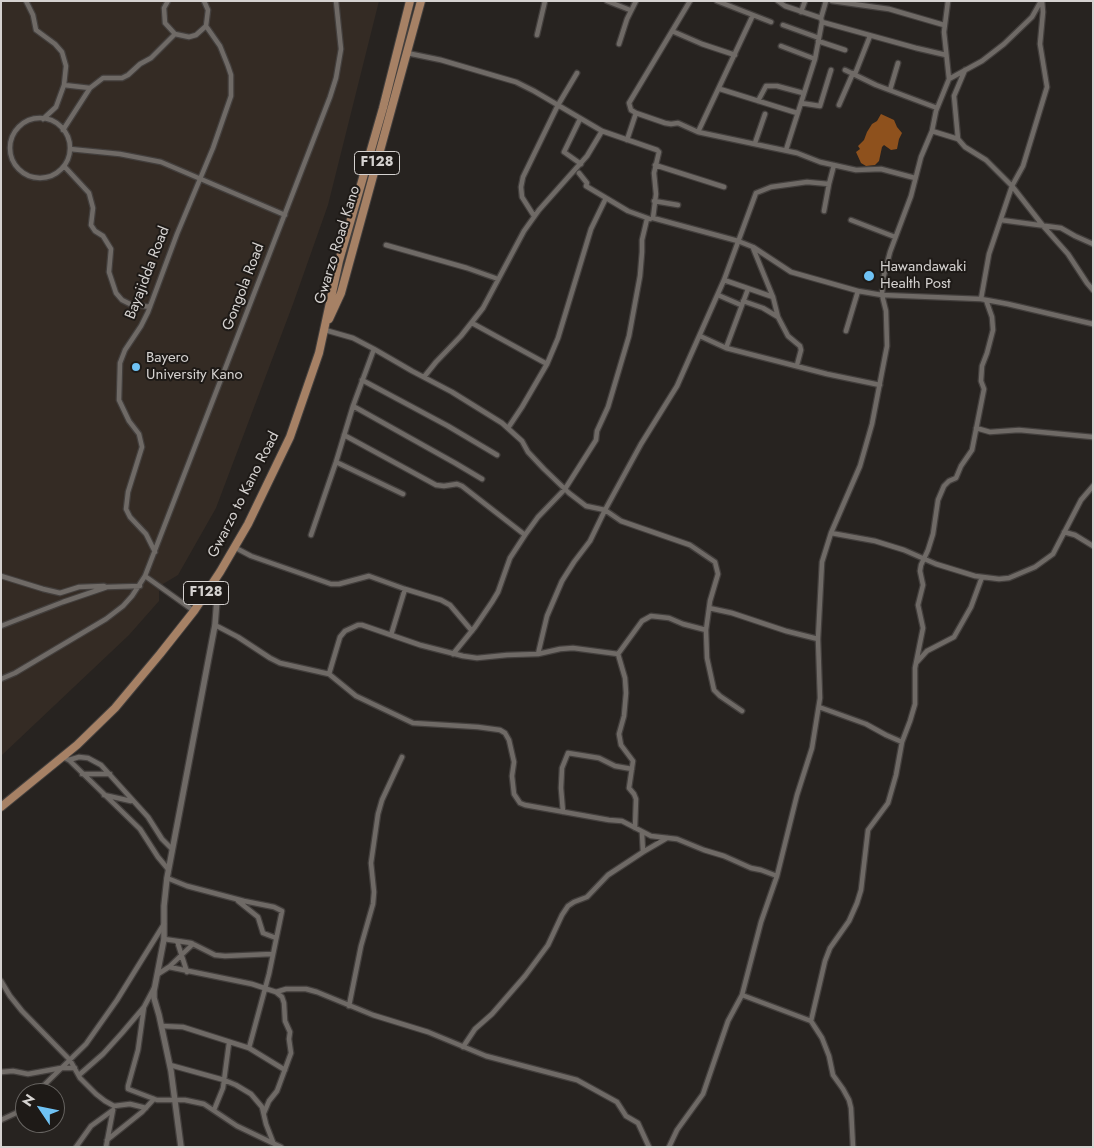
<!DOCTYPE html>
<style>
body{margin:0}
#map{position:relative;width:1094px;height:1148px;overflow:hidden;background:#272320;font-family:Jost,sans-serif}
canvas{display:block}
.frame{position:absolute;inset:0;border:2px solid #d5d2d0;pointer-events:none}
.north{position:absolute;left:15px;top:1083px;width:50px;height:50px;box-sizing:border-box;background:#1e1a17;border:1px solid #676461;border-radius:50%;rotate:304deg;font-size:14px;font-weight:700;line-height:20px;text-align:center;color:#d5d2d0}
.north::after{content:'';display:block;margin:auto;width:18px;height:22px;background:#6fc2f4;clip-path:polygon(50% 0,100% 100%,50% 72%,0 100%)}
</style>
<div id="map">
<canvas width="1094" height="1148"></canvas>
<div class="frame"></div>
<div class="north">N</div>
</div>
<script>
const ctx = document.querySelector('canvas').getContext('2d');
ctx.lineJoin = 'round';
function paint(path, color) {
  ctx.fillStyle = color;
  ctx.fill(path, 'evenodd');
}
function shape(rows) {
  const path = new Path2D();
  for (const r of rows) {
    if (r.length === 3) {
      path.moveTo(r[0] + r[2], r[1]);
      path.arc(r[0], r[1], r[2], 0, 2 * Math.PI);
      continue;
    }
    path.moveTo(r[0], r[1]);
    for (let i = 2; i < r.length; i += 2) path.lineTo(r[i], r[i + 1]);
  }
  return path;
}
function trace(path, color, width, dash) {
  ctx.strokeStyle = color;
  ctx.lineWidth = width;
  ctx.lineCap = dash ? 'butt' : 'round';
  ctx.setLineDash(dash || []);
  ctx.stroke(path);
}
function drawText(font, color, halo, rows, align = 'center') {
  ctx.font = font + ' Jost,sans-serif';
  ctx.lineWidth = 4;
  ctx.setLineDash([]);
  ctx.textBaseline = 'middle';
  ctx.strokeStyle = halo;
  ctx.fillStyle = color;
  for (const [text, x, y, turn = 0] of rows) {
    ctx.save();
    ctx.translate(x, y);
    ctx.rotate((+turn || 0) * Math.PI / 180);
    ctx.textAlign = isNaN(turn) ? turn : align;
    if (halo) ctx.strokeText(text, 0, 0);
    ctx.fillText(text, 0, 0);
    ctx.restore();
  }
}
const built = shape([
 [1,1,379,1,328,205,293,304,216,508,178,575,163,584,159,590,159,601,129,635,1,756]
]);
const water = shape([
 [881,114,894,120,897,127,902,133,899,139,897,149,891,150,884,145,882,147,879,161,875,165,866,166,861,163,856,152,860,149,858,146,864,140,867,132,872,124,877,121]
]);
const minor = shape([
 [26,1,33,15,36,30,55,44,62,52,66,66,64,85,56,107,43,119],
 [168,1,164,8,165,23,175,34,189,37,196,35,206,26,208,10,204,1],
 [607,1,630,10],
 [717,1,771,22],
 [778,1,785,6,821,18],
 [832,1,889,9,944,25],
 [801,12,805,1],
 [822,22,916,48,946,55],
 [783,25,819,38],
 [672,31,702,44,735,55],
 [537,35,545,1],
 [818,41,845,50],
 [619,44,627,19,636,1],
 [781,46,815,59],
 [407,53,441,60,516,82,534,91,602,131,657,150,659,152,654,173,656,194,653,218,738,241,753,247,791,272,858,291,882,295,981,299,1008,304,1093,324],
 [845,70,876,85,937,108],
 [965,70,954,96,958,139,965,147,986,160,1012,186,1044,227,1068,254,1087,283,1093,290],
 [855,74,870,36],
 [949,79,982,61,1004,44,1032,17,1041,1],
 [64,85,90,88,103,78,122,78,128,75,140,64,151,58,175,34],
 [720,89,797,113],
 [890,90,898,63],
 [758,101,766,86,777,86,803,93],
 [801,103,820,106,831,70],
 [839,105,853,73],
 [636,113,665,123,671,124,678,123,698,132,797,153,820,162,856,170,881,169,915,178],
 [40,148,30],
 [580,119,564,152,581,164],
 [63,130,90,88],
 [932,131,958,139],
 [698,132,753,15],
 [627,140,636,113,631,110,629,103,690,1],
 [755,143,765,114],
 [70,149,120,154,161,162,285,215],
 [786,150,815,59,822,22,821,18,826,1],
 [655,165,724,187],
 [64,166,89,193,93,208,91,225,95,231,103,236,111,249,109,272,116,293,122,300,130,304,150,307],
 [579,173,587,183,586,186,628,211,650,219],
 [654,201,678,205],
 [824,211,829,184],
 [534,216,522,197,521,187,523,177,558,105,577,73],
 [851,220,895,237],
 [1001,220,1061,228,1075,236,1093,244],
 [386,245,467,268,498,279],
 [753,248,773,297,778,317,788,336,800,346,801,350,797,365],
 [724,280,773,297],
 [718,295,741,305],
 [981,299,989,254,1012,186,1023,166,1047,87,1040,44,1043,12,1042,1],
 [743,301,763,308,778,317],
 [472,323,547,364],
 [325,330,353,338,374,349,412,371,452,392,502,423,522,441,528,452,544,469,569,493,586,506,605,510,621,521,690,545,715,562,718,574,710,601,706,630,707,658,714,690,720,696,742,711],
 [846,331,858,291],
 [700,336,726,348,827,374,880,385],
 [726,348,748,289],
 [424,377,436,362,461,336,483,308,524,231,539,210,587,156,602,131],
 [362,380,448,426,497,455],
 [353,406,455,463,482,479],
 [508,428,522,407,547,364,558,338,591,229,606,198],
 [976,428,990,432,1019,430,1093,437],
 [344,435,436,485,444,486,457,484,462,486,525,535],
 [336,462,403,494],
 [1064,532,1075,535,1093,546],
 [831,533,875,541,904,550,936,564,975,576,999,579,1009,578,1035,567,1053,554,1081,500,1093,486],
 [311,535,336,462,353,406,374,349],
 [234,547,251,556,331,584,339,584,369,576,405,589,441,600,450,605,472,631],
 [155,552,146,534,130,517,126,509,128,492,142,447,139,434,129,421,119,400,120,363,125,350,141,326,148,312,177,234,213,148,231,96,231,75,228,66,220,46,206,26],
 [1,576,43,589,60,593,79,587,104,586],
 [709,608,732,613,786,631,818,639],
 [194,611,145,576,330,97,336,78,341,49,336,1],
 [215,625,238,637,270,658,280,663,329,674,356,696,413,723,478,727,500,730,505,733,509,740,514,762,512,776,514,794,520,803,525,805,609,820,622,821,651,836,677,839,704,850,724,856,751,868,761,870,777,876],
 [1,626,63,602,107,587,140,586],
 [391,635,405,589],
 [453,654,475,627,492,602,498,592,510,558,525,535,538,517,565,489,596,440,597,431,608,407,629,336,640,276,642,252,642,240,647,219],
 [538,654,547,616,562,581,574,562,590,541,605,510,641,444,677,386,724,280,756,193,771,187,807,182,829,184,834,165],
 [618,654,625,678,626,693,624,716,619,734,621,745,633,761,629,788,634,794,636,799,635,828],
 [618,654,642,621,651,616,669,618,683,624,706,630],
 [917,662,927,651,954,637,971,607,982,577],
 [329,674,340,637,345,631,358,625,362,625,420,645,463,656,477,658,507,655,538,654,560,649,573,648,618,654],
 [1,679,15,673,106,619,123,606,132,596,145,576],
 [819,707,866,724,886,735,902,742],
 [63,757,69,760,140,829,158,857,168,869],
 [69,760,79,757,88,758,101,765,148,817,162,839,172,849],
 [82,774,110,774],
 [104,795,131,801],
 [563,812,561,788,562,768,568,753,599,758,615,766,632,769],
 [642,833,643,852],
 [167,878,187,886,244,901,274,907,282,911,269,974,249,1048],
 [238,901,258,917,263,933,276,938],
 [164,939,191,943,215,955,225,956,272,954],
 [177,941,187,972],
 [169,967,252,984,276,992,282,997,284,1003,285,1021,290,1032,289,1039,291,1053,277,1091,269,1101,264,1113],
 [158,974,169,967,193,944],
 [1,981,10,996,22,1011,70,1060,80,1078,96,1094,105,1101,114,1106,130,1104,146,1108],
 [276,992,286,989,306,989,317,992,373,1015,428,1032,486,1056,577,1080,617,1102,626,1116,638,1123,649,1147],
 [742,995,811,1021,822,1038,829,1056,833,1075,843,1089,849,1100,851,1108,853,1147],
 [349,1006,361,946,373,904,374,892,371,863,378,814,382,800,402,757],
 [144,1007,138,1050,128,1086,128,1089,157,1100,185,1100,204,1104,237,1126,281,1147],
 [811,1021,825,961,830,948,849,921,857,903,861,890,868,830,888,803,896,775,902,742,910,721,915,704,915,668,923,628,918,605,923,585,920,571,921,565,928,550,933,534,938,500,944,486,949,481,956,478,961,466,972,450,984,389,981,381,982,366,987,353,993,330,992,317,986,300],
 [162,1026,183,1027,249,1048,285,1070],
 [463,1047,475,1029,492,1014,525,976,548,945,562,915,568,906,574,902,587,897,608,875,643,852,667,838],
 [170,1065,224,1080,236,1085,251,1094,262,1107,266,1124,273,1142],
 [1,1072,13,1071,28,1074,61,1068,75,1068],
 [79,1075,103,1054,122,1033,144,1007,154,988],
 [36,1093,86,1044,117,1000,164,924],
 [214,1110,223,1088,229,1043],
 [1,1120,16,1113,25,1104],
 [107,1140,142,1112,154,1099],
 [76,1147,91,1126,113,1110],
 [106,1147,113,1110],
 [669,1147,677,1130,703,1094,728,1021,742,995,761,922,777,876,797,795,812,748,820,698,818,639,822,562,831,533,860,466,872,424,887,346,886,311,882,295,883,279,890,252,911,196,921,157,932,131,936,111,949,79,944,32,948,1]
]);
const tertiary = shape([
 [181,1147,171,1071,159,1015,154,998,154,991,164,939,164,906,167,878,215,625,217,599,209,589]
]);
const primary = shape([
 [329,319,341,293,421,1],
 [1,807,77,745,115,708,160,654,194,611,220,572,248,524,290,437,319,353,339,261,383,108,410,1]
]);
const markers = [
 [869,276,6,"#6fc2f4"],
 [136,367,5,"#6fc2f4"]
];
const shields = [
 [377,163,45],
 [206,593,45]
];
const shieldNames = [
 ["F128",377,163],
 ["F128",206,593]
];
const streetNames = [
 ["Gwarzo Road Kano",338,245,-73],
 ["Bayajidda Road",148,273,-69],
 ["Gongola Road",244,287,-69],
 ["Gwarzo to Kano Road",244,495,-63]
];
const poiNames = [
 ["Hawandawaki",880,267],
 ["Health Post",880,284],
 ["Bayero",146,358],
 ["University Kano",146,375]
];
paint(built, '#342b24');
paint(water, '#8e511d');
trace(minor, '#433f3d', 7);
trace(tertiary, '#433f3d', 8);
trace(primary, '#433f3d', 10);
trace(minor, '#6f6a66', 4.5);
trace(tertiary, '#6f6a66', 5.5);
trace(primary, '#a68165', 8);
for (const [x, y, r, color] of markers) {
  const dot = new Path2D();
  dot.arc(x, y, r, 0, 2 * Math.PI);
  ctx.fillStyle = color;
  ctx.fill(dot);
  trace(dot, '#1e1a17', 2);
}
for (const [x, y, w] of shields) {
  const box = new Path2D();
  box.roundRect(x - w / 2, y - 11.5, w, 23, 4);
  ctx.fillStyle = '#1e1a17';
  ctx.fill(box);
  trace(box, '#d5d2d0', 1);
}
drawText('bold 14px', '#d5d2d0', null, shieldNames);
drawText('15px', '#d5d2d0', '#1e1a17', streetNames);
drawText('15px', '#d5d2d0', '#1e1a17', poiNames, 'left');
</script>
